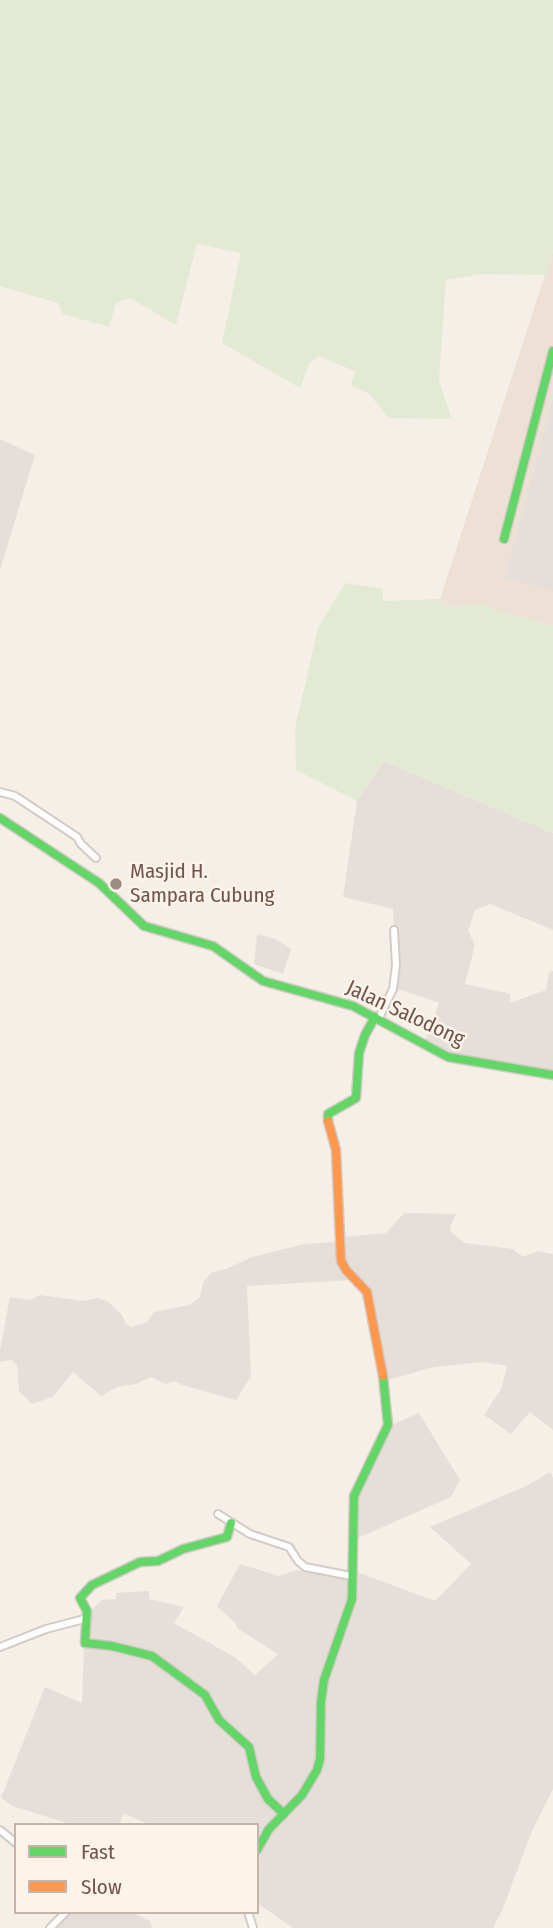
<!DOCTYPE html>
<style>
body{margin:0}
#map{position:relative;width:553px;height:1928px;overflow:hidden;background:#f5efe8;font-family:"Fira Sans Condensed",sans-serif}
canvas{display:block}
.legend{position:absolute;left:14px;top:1823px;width:245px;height:91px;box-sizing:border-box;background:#fdf3e8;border:2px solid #c4b4a9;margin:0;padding:9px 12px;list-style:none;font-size:21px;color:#6f554b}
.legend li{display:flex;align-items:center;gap:14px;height:35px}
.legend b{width:35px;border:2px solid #c4b4a9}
</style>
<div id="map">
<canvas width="553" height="1928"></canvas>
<ul class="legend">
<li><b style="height:9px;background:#63d668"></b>Fast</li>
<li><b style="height:9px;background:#ff974d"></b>Slow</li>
</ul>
</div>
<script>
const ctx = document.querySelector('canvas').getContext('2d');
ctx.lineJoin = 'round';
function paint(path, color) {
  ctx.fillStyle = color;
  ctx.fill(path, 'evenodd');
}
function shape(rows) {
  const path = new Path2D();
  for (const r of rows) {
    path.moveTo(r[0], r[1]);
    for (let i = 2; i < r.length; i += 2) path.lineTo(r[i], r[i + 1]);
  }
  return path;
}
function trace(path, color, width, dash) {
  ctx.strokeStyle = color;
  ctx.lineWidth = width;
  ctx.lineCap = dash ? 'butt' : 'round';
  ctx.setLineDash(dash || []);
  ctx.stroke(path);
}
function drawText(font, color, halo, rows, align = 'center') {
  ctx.font = font + ' "Fira Sans Condensed",sans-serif';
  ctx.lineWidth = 5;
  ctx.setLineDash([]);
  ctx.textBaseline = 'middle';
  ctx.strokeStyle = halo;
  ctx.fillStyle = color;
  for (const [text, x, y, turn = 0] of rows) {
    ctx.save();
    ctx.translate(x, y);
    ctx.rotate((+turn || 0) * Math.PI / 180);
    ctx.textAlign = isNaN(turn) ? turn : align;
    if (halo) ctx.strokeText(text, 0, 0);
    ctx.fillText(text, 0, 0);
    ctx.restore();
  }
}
const residential = shape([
 [553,250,553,626,494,610,485,604,464,605,457,608,445,605,440,599]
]);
const industrial = shape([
 [553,399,553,591,505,578],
 [0,439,35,455,0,570],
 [384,761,553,833,553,930,490,904,475,910,468,931,475,945,465,984,510,994,510,1003,546,990,549,972,553,971,553,1072,457,1056,425,1042,439,1003,396,988,393,909,343,897,357,801],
 [257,934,276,939,291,949,283,974,254,964],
 [404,1213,456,1214,450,1227,451,1232,465,1243,513,1249,523,1257,538,1251,553,1254,553,1430,530,1412,511,1434,484,1415,501,1389,507,1366,482,1362,434,1367,387,1380,372,1294,346,1263,343,1237,386,1233],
 [340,1242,340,1269,350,1280,247,1286,251,1376,236,1400,182,1385,174,1381,166,1384,151,1377,136,1384,117,1387,101,1396,73,1372,53,1397,32,1404,19,1391,17,1365,11,1360,0,1362,0,1350,10,1297,30,1300,40,1295,83,1301,97,1298,109,1302,122,1315,126,1324,132,1327,147,1322,154,1312,190,1305,199,1298,204,1281,212,1272,226,1269,252,1257,304,1244],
 [419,1413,460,1480,451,1497,358,1538,355,1503,391,1425],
 [550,1472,553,1478,553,1789,532,1831,502,1911,493,1928,293,1928,257,1903,257,1862,260,1856,257,1854,257,1825,150,1825,123,1813,119,1825,74,1825,12,1806,1,1798,45,1687,82,1703,85,1616,102,1600,116,1599,116,1593,149,1591,149,1599,184,1607,174,1623,236,1658,255,1675,278,1654,237,1628,236,1624,217,1606,240,1564,279,1576,296,1570,347,1580,357,1572,435,1601,471,1564,430,1527,526,1486],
 [69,1912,97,1912,105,1915,106,1912,131,1912,150,1921,152,1928,52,1928]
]);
const green = shape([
 [0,0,553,0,553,250,546,275,483,274,446,280,439,381,452,419,389,418,369,394,351,385,355,371,318,356,309,364,300,388,222,343,241,253,197,244,176,325,130,298,116,303,109,327,63,314,58,303,0,286],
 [345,583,383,589,383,601,440,599,445,605,457,608,464,605,485,604,494,610,553,626,553,833,384,761,357,801,296,770,295,728,318,628]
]);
const street = shape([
 [0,792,15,796,77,837,81,844,96,858],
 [379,1018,393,989,396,965,394,930],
 [218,1514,250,1534,289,1547,298,1561,305,1567,351,1576],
 [0,1647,46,1629,88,1618],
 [0,1830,16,1843],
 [248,1912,253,1928],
 [50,1928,66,1912]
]);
const fast = shape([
 [504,539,553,351],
 [0,818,99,883,144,926,213,946,263,981,353,1006,448,1057,553,1075],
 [328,1121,328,1114,356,1098,359,1053,365,1035,375,1017],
 [231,1523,227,1537,183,1549,158,1561,140,1562,92,1585,80,1598,87,1611,85,1643,112,1646,152,1656,205,1695,219,1720,249,1747,256,1777,268,1799,284,1814],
 [257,1850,269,1829,302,1795,317,1770,320,1759,321,1702,324,1680,352,1599,354,1496,388,1425,383,1376]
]);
const slow = shape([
 [328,1121,336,1150,341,1261,346,1270,367,1292,383,1376]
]);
const markers = [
 [116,884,7,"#9e8b82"]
];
const poiNames = [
 ["Masjid H.",130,872],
 ["Sampara Cubung",130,896]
];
const streetNames = [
 ["Jalan Salodong",405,1014,25]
];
paint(residential, '#ede1d6');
paint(industrial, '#e6dfd9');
paint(green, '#e3ead4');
trace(street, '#d3ccc6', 10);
trace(fast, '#d4cac4', 11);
trace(slow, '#d4cac4', 11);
trace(street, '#fefdfc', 6);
trace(fast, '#63d668', 8);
trace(slow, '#ff974d', 8);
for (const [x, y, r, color] of markers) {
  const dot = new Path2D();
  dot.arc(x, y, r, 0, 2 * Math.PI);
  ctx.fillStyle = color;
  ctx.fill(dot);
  trace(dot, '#fdf3e8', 2.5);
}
drawText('21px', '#6f554b', '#fdf3e8', poiNames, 'left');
drawText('21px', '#6f554b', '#fdf3e8', streetNames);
</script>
